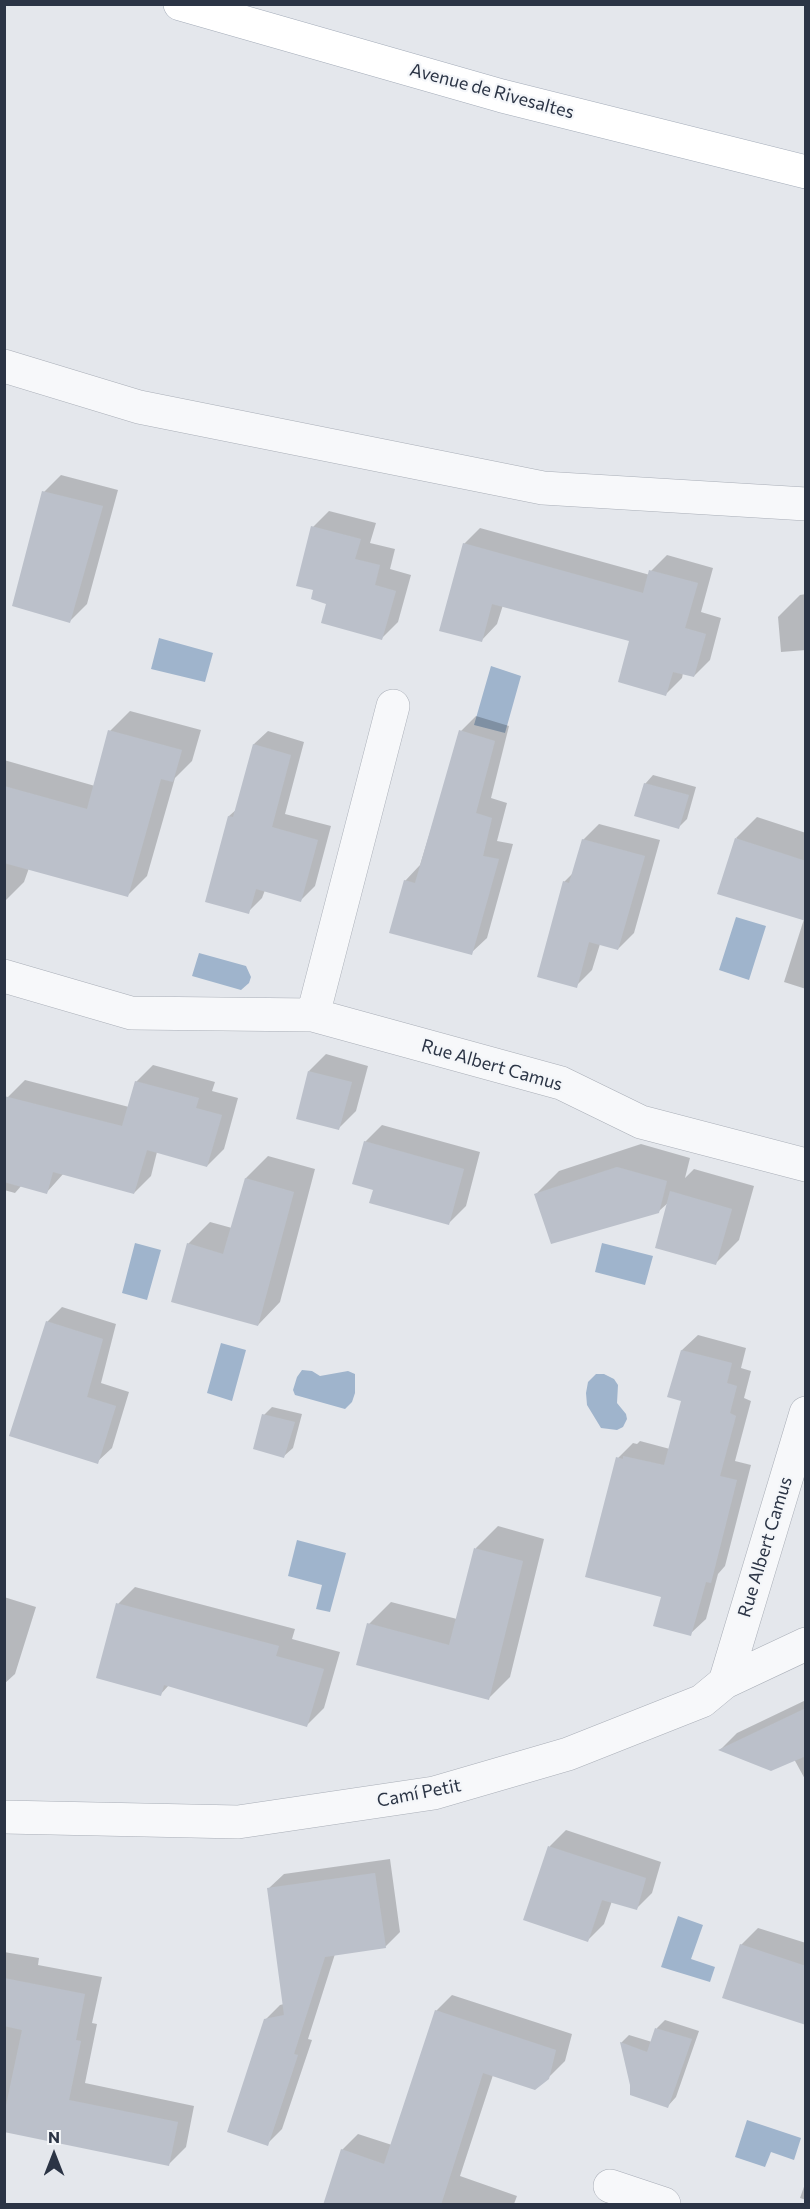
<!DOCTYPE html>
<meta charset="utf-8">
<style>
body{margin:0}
#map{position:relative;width:810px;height:2209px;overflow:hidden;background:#e4e7ec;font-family:Commissioner,sans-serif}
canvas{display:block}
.frame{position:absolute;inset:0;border:6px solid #2b3445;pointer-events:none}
.north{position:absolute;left:24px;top:2125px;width:60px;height:60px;-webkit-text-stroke:4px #f4f6f9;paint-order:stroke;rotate:0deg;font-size:16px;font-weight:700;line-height:24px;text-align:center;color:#2b3445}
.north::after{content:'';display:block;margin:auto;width:21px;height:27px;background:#2b3445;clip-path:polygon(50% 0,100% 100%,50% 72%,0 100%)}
</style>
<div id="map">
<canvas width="810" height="2209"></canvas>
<div class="frame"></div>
<div class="north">N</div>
</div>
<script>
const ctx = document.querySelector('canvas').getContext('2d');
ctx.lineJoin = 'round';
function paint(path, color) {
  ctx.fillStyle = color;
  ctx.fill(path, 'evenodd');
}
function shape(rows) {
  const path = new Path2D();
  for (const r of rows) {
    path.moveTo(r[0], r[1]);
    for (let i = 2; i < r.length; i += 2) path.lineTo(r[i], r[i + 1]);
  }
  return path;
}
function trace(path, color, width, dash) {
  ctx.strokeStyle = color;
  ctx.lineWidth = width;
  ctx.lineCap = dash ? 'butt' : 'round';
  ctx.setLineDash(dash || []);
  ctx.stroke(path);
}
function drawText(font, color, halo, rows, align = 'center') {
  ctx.font = font + ' Commissioner,sans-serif';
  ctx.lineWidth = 4.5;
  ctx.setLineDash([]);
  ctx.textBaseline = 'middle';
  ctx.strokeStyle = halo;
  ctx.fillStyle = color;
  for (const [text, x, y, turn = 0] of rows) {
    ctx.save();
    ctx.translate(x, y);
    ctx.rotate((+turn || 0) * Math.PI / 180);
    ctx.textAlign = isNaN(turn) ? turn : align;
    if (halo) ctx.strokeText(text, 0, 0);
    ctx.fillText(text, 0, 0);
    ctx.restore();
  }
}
const water = shape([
 [159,638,213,653,205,682,151,669],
 [491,666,521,676,505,733,474,725],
 [736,917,766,926,749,980,719,970],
 [199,953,246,966,251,977,249,983,241,990,192,976],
 [135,1243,161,1250,147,1300,122,1293],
 [602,1243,653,1256,645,1285,595,1272],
 [221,1343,246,1350,232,1401,207,1393],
 [302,1370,312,1371,320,1376,348,1371,355,1374,355,1393,352,1402,345,1409,295,1395,293,1390,297,1377],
 [596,1374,604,1374,614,1379,618,1385,617,1403,626,1414,627,1419,623,1427,617,1430,601,1428,587,1405,586,1393,588,1382],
 [297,1540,346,1553,330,1612,316,1609,322,1585,288,1576],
 [678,1916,703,1925,691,1959,715,1967,710,1982,661,1967],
 [747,2120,801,2138,794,2160,771,2152,765,2167,735,2157]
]);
const shadow = shape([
 [61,475,118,490,87,604,70,621,44,492],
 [329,511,376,523,370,543,395,549,390,569,411,575,398,622,382,638,328,603,313,527],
 [480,528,650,575,651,571,667,555,713,568,701,612,721,618,710,660,694,676,683,673,682,678,666,694,631,640,503,605,497,624,481,641,464,544],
 [806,594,806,650,781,652,778,617,800,595],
 [130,711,201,730,192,761,175,778,147,876,127,896,29,868,24,882,4,902,4,760,95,786,110,731],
 [476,716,509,726,491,798,507,803,497,841,513,844,487,938,471,953,405,881,420,865,461,731],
 [268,731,304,742,285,814,331,826,315,886,301,900,265,890,262,898,248,912,229,816,237,809,254,744],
 [653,775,696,787,687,819,679,827,645,784],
 [757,817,806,833,806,989,784,982,804,919,736,838],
 [599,824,660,840,634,933,618,949,600,944,592,970,576,986,564,882,574,872,583,840],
 [326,1054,368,1066,356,1111,339,1128,309,1071],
 [153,1065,215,1082,212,1091,238,1098,224,1149,207,1166,157,1152,151,1176,134,1193,64,1173,47,1192,22,1185,15,1193,4,1190,4,1109,8,1097,25,1080,129,1107,136,1082],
 [382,1125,480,1152,466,1206,449,1223,374,1189,365,1142],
 [641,1144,690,1158,685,1178,694,1169,754,1186,739,1240,716,1263,669,1202,659,1211,536,1194,559,1171],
 [268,1156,315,1169,280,1302,258,1325,188,1244,210,1222,232,1228,246,1178],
 [62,1307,116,1324,101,1383,129,1392,112,1448,97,1462,47,1322],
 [698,1335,746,1348,741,1368,751,1371,744,1398,751,1401,735,1461,751,1465,725,1566,718,1574,706,1619,690,1634,663,1596,618,1458,633,1443,637,1444,640,1441,670,1449,683,1399,669,1396,682,1350],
 [272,1407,302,1414,293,1448,284,1456,264,1415],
 [498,1526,544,1539,510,1677,488,1699,369,1624,391,1602,457,1619,476,1548],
 [135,1587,295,1629,292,1639,340,1652,324,1708,307,1725,169,1685,160,1695,118,1604],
 [4,1597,36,1607,15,1674,4,1684],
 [806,1700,806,1781,794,1759,721,1749,737,1733],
 [566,1830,661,1862,652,1893,636,1909,612,1901,604,1924,588,1940,525,1919,550,1846],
 [390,1859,400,1932,385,1947,335,1954,308,2039,312,2040,282,2129,267,2144,265,2020,280,2005,284,2004,269,1888,284,1874],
 [758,1928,806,1943,805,2024,741,1945],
 [4,1952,39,1958,38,1965,102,1977,92,2023,97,2024,85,2083,194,2106,186,2147,169,2164,4,2131],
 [452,1995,572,2034,565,2061,548,2078,493,2075,460,2176,517,2196,514,2204,324,2204,342,2150,358,2134,392,2145,436,2011],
 [665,2020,699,2031,676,2097,668,2106,632,2085,621,2043,629,2035,652,2042,657,2028],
 [806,2181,806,2200,800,2198]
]);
const building = shape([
 [42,491,103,506,70,623,12,606],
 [311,526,361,539,355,559,380,565,375,585,396,591,382,640,321,623,326,604,311,599,313,590,296,586],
 [463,543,643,593,649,570,698,583,685,628,706,634,694,677,673,672,666,696,618,682,629,641,492,604,482,642,439,631],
 [108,730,182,750,173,782,161,779,128,897,4,863,4,786,87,809],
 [459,730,495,741,476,813,492,818,483,856,499,859,472,955,389,933,404,880,415,883],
 [253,744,291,755,272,827,318,840,301,902,256,889,249,914,205,902,228,816,233,817],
 [644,783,689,795,679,829,634,816],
 [735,838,806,861,806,921,717,894],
 [582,839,645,856,618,950,589,942,577,988,537,977,563,881,569,883],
 [308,1071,352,1082,339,1130,296,1119],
 [135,1081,199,1098,196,1108,222,1115,207,1167,147,1150,134,1194,53,1172,47,1194,4,1182,4,1096,122,1126],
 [364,1141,464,1169,449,1225,369,1203,373,1190,352,1184],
 [617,1167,667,1181,659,1213,551,1244,534,1194],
 [245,1178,294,1192,258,1326,171,1302,187,1243,223,1254],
 [670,1191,732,1209,716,1265,655,1248],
 [46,1321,103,1339,87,1397,116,1406,98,1464,9,1436],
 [681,1350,732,1363,727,1383,737,1386,730,1413,736,1416,720,1476,737,1480,711,1583,706,1582,691,1636,653,1626,661,1597,585,1577,616,1457,623,1459,623,1456,664,1465,681,1401,667,1397],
 [262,1414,295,1422,284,1458,253,1449],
 [474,1548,523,1561,489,1700,356,1665,367,1623,449,1645],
 [116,1603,279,1646,276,1656,324,1669,307,1727,164,1685,161,1696,96,1678],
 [806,1708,806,1756,771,1771,718,1750],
 [548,1846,646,1878,637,1910,602,1900,588,1942,523,1920],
 [375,1873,386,1948,325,1957,294,2054,298,2055,268,2146,227,2132,264,2019,284,2015,267,1888],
 [740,1944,806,1966,806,2025,722,1998],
 [4,1978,85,1994,76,2040,81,2041,69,2100,178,2122,169,2166,4,2132,4,2115,22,2030,4,2026],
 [435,2010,556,2050,549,2079,535,2090,483,2073,441,2205,323,2205,341,2149,384,2164],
 [655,2028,692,2039,668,2108,630,2095,630,2085,620,2042,647,2052]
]);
const minor = shape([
 [4,366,139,407,543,488,806,504],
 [4,976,131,1013,313,1015,561,1083,641,1122,806,1165],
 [313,1015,393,706],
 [725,1682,806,1413],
 [4,1817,238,1822,434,1793,568,1754,702,1701,725,1682,806,1644],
 [610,2186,664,2204]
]);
const major = shape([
 [180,4,502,96,806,172]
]);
const streetNames = [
 ["Avenue de Rivesaltes",492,91,15],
 ["Rue Albert Camus",492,1065,16],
 ["Rue Albert Camus",765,1547,-73],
 ["Camí Petit",419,1793,-11]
];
paint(water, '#9fb4cc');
paint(shadow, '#0003');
paint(building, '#bbc0ca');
trace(minor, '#a9aeb7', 34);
trace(major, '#a3abb8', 34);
trace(minor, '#f7f8fa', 33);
trace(major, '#fff', 33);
drawText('18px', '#2b3445', '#f4f6f9', streetNames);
</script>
